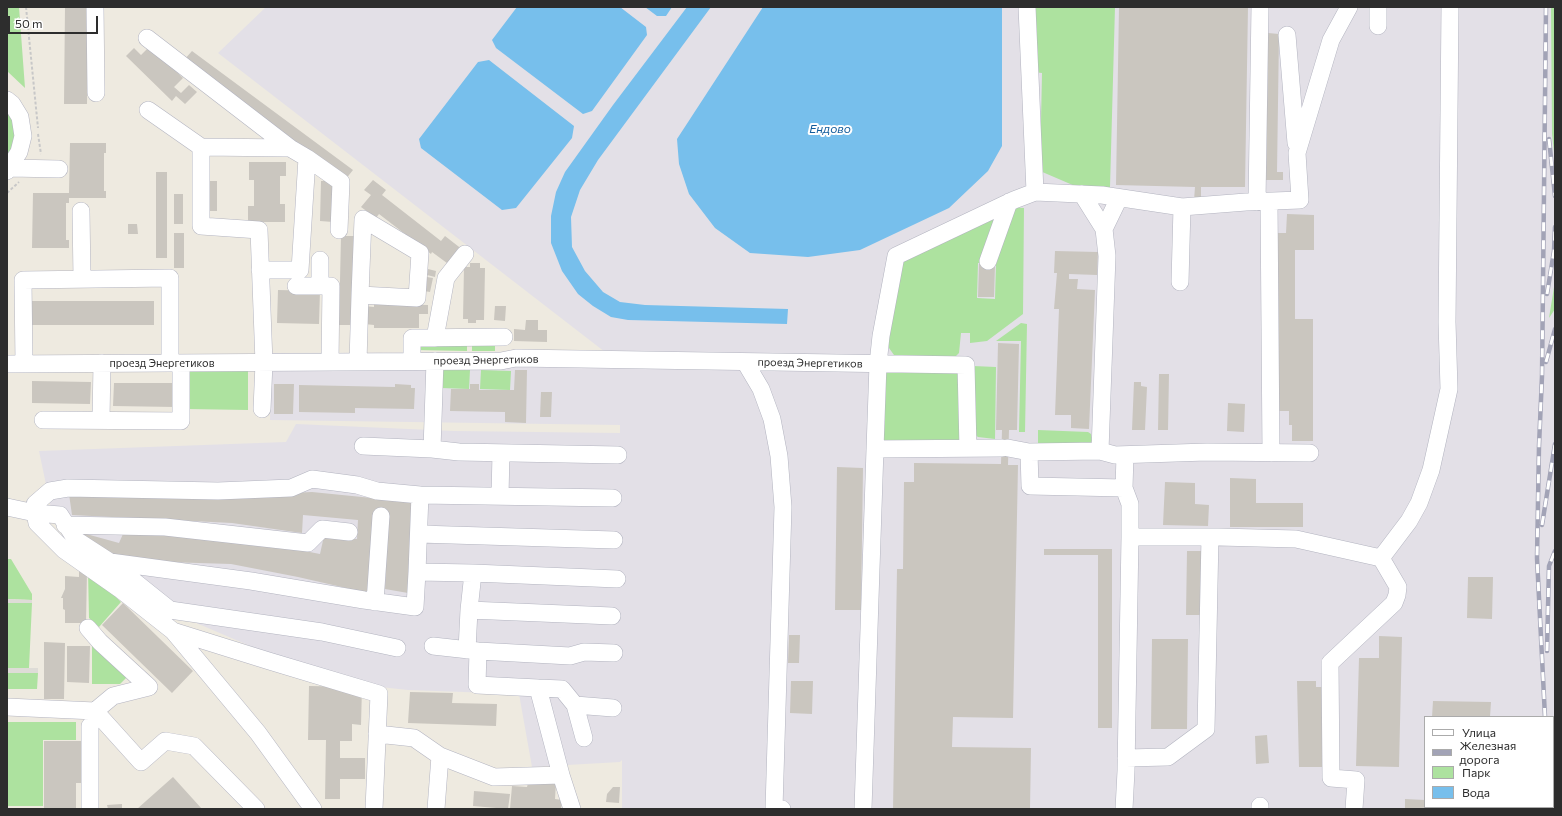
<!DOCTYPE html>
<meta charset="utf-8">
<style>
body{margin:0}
#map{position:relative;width:1562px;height:816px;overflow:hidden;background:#eeeae0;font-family:Commissioner,sans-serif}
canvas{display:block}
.frame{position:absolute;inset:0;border:8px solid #2d2d2d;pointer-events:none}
.legend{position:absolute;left:1424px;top:716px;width:130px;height:92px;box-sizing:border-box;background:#fff;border:1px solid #ababab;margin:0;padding:5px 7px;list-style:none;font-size:12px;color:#2d2d2d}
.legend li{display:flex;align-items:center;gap:8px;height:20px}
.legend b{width:20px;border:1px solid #ababab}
.scale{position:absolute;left:8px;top:16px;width:90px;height:18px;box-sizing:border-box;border:2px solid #2d2d2d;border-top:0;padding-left:5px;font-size:12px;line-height:14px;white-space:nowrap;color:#2d2d2d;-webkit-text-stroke:3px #fff;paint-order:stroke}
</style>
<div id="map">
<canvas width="1562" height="816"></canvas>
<div class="frame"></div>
<ul class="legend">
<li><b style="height:5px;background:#fff"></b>Улица</li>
<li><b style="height:5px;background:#a2a3b6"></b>Железная дорога</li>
<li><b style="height:11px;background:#ade29f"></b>Парк</li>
<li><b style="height:11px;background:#77bfec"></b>Вода</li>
</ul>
<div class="scale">50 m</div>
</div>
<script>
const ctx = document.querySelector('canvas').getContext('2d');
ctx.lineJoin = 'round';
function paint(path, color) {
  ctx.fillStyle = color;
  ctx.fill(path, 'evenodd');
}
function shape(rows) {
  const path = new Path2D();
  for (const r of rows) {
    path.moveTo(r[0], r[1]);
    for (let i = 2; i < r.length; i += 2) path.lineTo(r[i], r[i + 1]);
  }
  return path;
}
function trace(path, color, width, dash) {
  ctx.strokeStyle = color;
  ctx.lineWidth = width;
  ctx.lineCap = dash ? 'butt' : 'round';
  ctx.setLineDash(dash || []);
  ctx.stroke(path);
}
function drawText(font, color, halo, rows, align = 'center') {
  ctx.font = font + ' Commissioner,sans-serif';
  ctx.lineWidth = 4;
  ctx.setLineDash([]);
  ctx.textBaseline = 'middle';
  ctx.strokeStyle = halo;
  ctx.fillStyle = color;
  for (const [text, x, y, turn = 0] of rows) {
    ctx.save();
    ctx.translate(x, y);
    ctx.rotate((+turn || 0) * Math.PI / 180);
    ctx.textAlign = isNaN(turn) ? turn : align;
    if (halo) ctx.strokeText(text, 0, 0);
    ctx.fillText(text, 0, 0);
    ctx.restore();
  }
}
const industrial = shape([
 [266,7,1555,7,1555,809,622,809,622,760,620,762,532,767,519,694,408,690,334,682,173,613,52,513,39,451,286,442,296,424,454,431,620,433,620,425,270,420,271,353,605,352,218,53],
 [1425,717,1553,717,1553,807,1425,807]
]);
const green = shape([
 [7,7,19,7,25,88,7,71],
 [1031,7,1115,7,1110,187,1075,186,1040,171,1042,73,1033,72],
 [1551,7,1555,7,1555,161,1552,134],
 [7,103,13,110,16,142,7,156],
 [1009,207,1024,208,1023,314,987,341,970,343,970,333,961,333,959,353,955,357,897,357,894,355,889,348,887,339,899,264,1001,208,985,263,978,263,977,298,995,299,996,264],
 [1555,281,1555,309,1549,318],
 [1021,323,1027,324,1025,432,1019,432,1021,341,996,341],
 [415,344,467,344,467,351,415,350],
 [472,344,495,344,495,351,472,351],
 [973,366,996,367,995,439,978,437,974,434],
 [442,369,470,370,469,389,442,388],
 [481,370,511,371,510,390,480,389],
 [188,371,248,371,248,410,187,409],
 [883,371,958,372,961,442,884,441],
 [1038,430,1088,432,1091,434,1092,441,1090,444,1038,446],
 [7,559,11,559,32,594,32,600,7,599],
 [88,570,121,602,99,627,89,618],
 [7,603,32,603,29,668,7,668],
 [92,645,127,677,120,684,92,684],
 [7,673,38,673,37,689,7,689],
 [7,722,76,722,76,740,43,740,43,806,7,806]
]);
const plaza = shape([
 [7,599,32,600,32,603,7,603],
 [7,668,38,668,38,673,7,673]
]);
const water = shape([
 [517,7,620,7,646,27,647,35,592,111,583,114,496,48,492,40],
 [645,7,672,7,666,16,657,16],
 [687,7,711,7,598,160,580,190,571,217,572,247,585,271,603,292,620,302,645,305,788,309,787,324,628,320,611,317,593,306,578,294,562,271,551,243,551,216,556,192,565,172,613,105],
 [763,7,1002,7,1002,146,988,171,949,208,860,250,808,257,750,253,715,228,689,194,679,164,677,139],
 [489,60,574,126,572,138,516,208,502,210,421,148,419,139,478,62]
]);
const building = shape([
 [65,7,88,7,87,104,64,104],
 [1119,7,1248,7,1245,187,1201,187,1201,200,1194,200,1195,187,1116,185],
 [1268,33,1279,34,1277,172,1283,172,1283,180,1266,180],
 [150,46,183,78,174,87,181,93,189,85,197,92,185,104,176,96,172,101,126,56,134,48,141,55],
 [192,51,353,170,345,180,184,60],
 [70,143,106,143,106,153,104,153,104,191,106,191,106,198,69,198,69,203,66,203,66,240,69,240,69,248,32,248,33,193,69,193],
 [249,162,286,162,286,176,280,176,280,204,285,204,285,222,248,222,248,206,254,206,254,180,249,180],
 [156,172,167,172,167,258,156,258],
 [373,180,386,190,382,195,441,241,445,236,463,250,451,266,432,252,431,254,379,214,376,218,361,207,371,195,364,190],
 [205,181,217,181,217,211,204,211],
 [321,181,334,181,333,222,320,221],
 [174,194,183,194,183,224,174,224],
 [1287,214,1314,215,1314,250,1295,250,1295,319,1313,319,1313,441,1292,441,1292,425,1289,425,1289,411,1274,411,1274,233,1286,233],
 [128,224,137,224,138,234,128,234],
 [174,233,184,233,184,268,174,268],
 [341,236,358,236,356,325,339,325],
 [1055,251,1098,252,1097,275,1069,274,1069,279,1078,279,1077,289,1095,290,1089,429,1071,428,1071,415,1055,415,1059,309,1054,309,1057,273,1054,273],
 [470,263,480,263,480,268,485,268,484,320,476,320,476,323,468,323,468,319,463,319,464,267,470,267],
 [979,264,995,265,994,297,978,297],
 [428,269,436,271,435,277,427,275],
 [427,277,433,278,430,292,424,291],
 [278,290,320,291,319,324,277,323],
 [31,301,154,301,154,325,31,325],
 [374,304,428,305,428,314,419,314,419,328,374,328,374,325,364,324,364,306,374,307],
 [495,306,506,306,505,321,494,320],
 [526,320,538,320,538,330,547,330,547,342,514,341,514,329,525,330],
 [998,343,1019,344,1017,430,1009,430,1008,465,1018,465,1013,718,953,717,952,747,1031,748,1030,809,893,809,897,569,903,569,904,482,914,482,914,463,1001,464,1002,430,996,430],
 [515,370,527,370,526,423,505,422,505,412,450,411,451,389,470,389,470,384,479,384,479,390,514,390],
 [1159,374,1169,374,1168,430,1158,430],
 [32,381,91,382,90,404,32,403],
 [1134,382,1141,382,1141,386,1147,387,1145,430,1132,430],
 [114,383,175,383,175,407,113,406],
 [274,384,294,384,293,414,274,414],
 [395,384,411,385,411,388,415,388,414,409,355,408,355,413,299,412,299,385,395,387],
 [541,392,552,392,551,417,540,417],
 [1228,403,1245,404,1244,432,1227,431],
 [837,467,863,468,861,610,835,610],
 [1230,478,1256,479,1256,503,1303,503,1303,527,1230,527],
 [1165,482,1195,483,1195,504,1209,505,1208,526,1163,525],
 [312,492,412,502,408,593,385,589,388,512,368,593,298,577,231,564,166,562,122,558,78,542,79,532,119,543,123,534,194,535,263,543,320,554,324,536,357,539,358,520,303,515,302,533,232,523,72,515,69,494,250,495],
 [1044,549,1112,549,1112,728,1098,728,1098,555,1044,555],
 [1187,551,1208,551,1207,615,1186,615],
 [79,571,87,571,86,623,65,623,65,610,63,609,63,598,61,598,65,589,65,576,79,577],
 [1468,577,1493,577,1492,619,1467,618],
 [123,603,193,671,172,693,102,625],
 [789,635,800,635,799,663,788,663],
 [1379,636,1402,637,1399,767,1356,766,1359,658,1379,658],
 [1152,639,1188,639,1187,729,1151,729],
 [44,642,65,643,64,699,44,699],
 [67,646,90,646,89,683,67,682],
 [791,681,813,681,812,714,790,713],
 [1297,681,1316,681,1316,687,1322,687,1323,767,1299,767],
 [309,686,362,687,361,725,352,724,352,741,340,741,340,758,365,758,365,779,340,779,340,799,325,799,326,740,308,740],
 [410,692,453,693,452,703,497,704,496,726,408,723],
 [1433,701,1491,702,1490,717,1432,717],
 [1267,735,1269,763,1256,764,1255,736],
 [44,741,83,741,83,783,76,783,76,809,44,809],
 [173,777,202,809,137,809],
 [546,782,556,782,555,799,562,800,561,809,510,809,512,786,527,787,528,783,546,784],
 [613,787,620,787,619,803,606,802,607,794],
 [474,791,510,794,508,809,473,806],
 [1405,799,1425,800,1425,807,1454,807,1453,809,1405,809],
 [122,804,122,809,108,809,107,805]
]);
const path = shape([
 [26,7,38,128],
 [38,134,41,154],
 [7,193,19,182]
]);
const minor = shape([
 [95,7,96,93],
 [1027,7,1035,192],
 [1378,7,1378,26],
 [1287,35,1296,143],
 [147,38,290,148],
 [7,100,12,104,20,117,23,136,19,152,7,171],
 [148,110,201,147,201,226,259,230,264,363,262,409],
 [201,147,290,148,307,158,300,270,260,270],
 [307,158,341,182,339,230],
 [10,168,59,169],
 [1082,194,1104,229,1119,198],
 [1257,202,1260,7],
 [1269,202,1271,453],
 [81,211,82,279],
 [988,261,1009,202],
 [1180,282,1182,207],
 [296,286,331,286,330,362],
 [320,286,320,260],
 [435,338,446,278,465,254],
 [412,361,412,338,504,337],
 [358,362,360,295,363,219,420,253,417,298,360,295],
 [745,362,761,389,772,419,779,456,783,507,774,809,782,809],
 [7,364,501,361,516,358,966,365,968,448],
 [24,364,23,280,170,278,170,363],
 [43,420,181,421,181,363],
 [101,420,102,363],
 [363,446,432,449,435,361],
 [1002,448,875,449,878,364,881,336,896,256,1014,200,1035,192,1102,195,1182,207,1246,202,1300,200,1297,153,1331,40,1349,7],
 [1008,448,1029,452,1030,486,1124,488,1130,504,1130,537,1219,537,1296,539,1381,558,1398,587,1397,595,1394,603,1330,663,1331,778,1356,780,1354,809],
 [432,449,459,452,618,455],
 [1100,451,1115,455,1207,452,1310,453],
 [1029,452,1100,451,1107,256,1104,229],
 [1124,488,1125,455],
 [420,495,613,498],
 [500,496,501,453],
 [7,507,35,513,37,523,64,550,121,590,173,631,269,661,379,694,374,809],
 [65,525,165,527,308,543,322,529,349,532],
 [419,534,614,540],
 [1381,558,1409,521,1419,503,1431,470,1449,389,1447,322,1450,7],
 [110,562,170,610,322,632,397,648],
 [417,572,420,495,377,491,357,485,312,479,291,488,218,491,68,488,50,491,35,504,35,513,60,515,76,540,110,562,251,581,364,600,415,607,417,572,473,573],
 [375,602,381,516],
 [469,610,473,573,617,579],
 [173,631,258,733,313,809],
 [433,646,478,651,477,685,538,688,561,775],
 [467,650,469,610,612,616],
 [478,651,570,656,584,652,614,653],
 [538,688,562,689,575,705,584,738],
 [575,705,613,708],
 [7,707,95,711,113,696,149,687,100,642,88,628],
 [95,711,141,762,165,741,194,746,256,809],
 [90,726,90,809],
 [377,734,414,738,440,756,436,809],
 [440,756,494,777,561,775,572,809],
 [1126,758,1168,757,1206,729,1210,537],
 [863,809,875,449],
 [1124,809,1126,771,1130,537],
 [1260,809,1260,806]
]);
const rail = shape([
 [1549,139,1555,196],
 [1547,294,1554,251,1555,227],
 [1546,362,1555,329],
 [1542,525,1555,444],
 [1547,651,1549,566,1555,551],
 [1545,717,1537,558,1539,446,1542,376,1546,7],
 [1553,745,1555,738],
 [1553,807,1555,796],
 [1545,809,1545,807]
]);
const streetNames = [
 ["проезд Энергетиков",486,360,-1],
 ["проезд Энергетиков",162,363],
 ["проезд Энергетиков",810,363,1]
];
const waterNames = [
 ["Ендово",830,129]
];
paint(industrial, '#e3e0e7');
paint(green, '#ade29f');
paint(plaza, '#dedcd7');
paint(water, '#77bfec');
paint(building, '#cac6bf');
trace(minor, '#b3b4c0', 18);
trace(path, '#c8c8c8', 2, [3, 2]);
trace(minor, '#fff', 17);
trace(rail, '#a2a3b6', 4.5);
trace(rail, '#fff', 3, [9]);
drawText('11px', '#2d2d2d', '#fff', streetNames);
drawText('italic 12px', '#125c9c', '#fff', waterNames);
</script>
